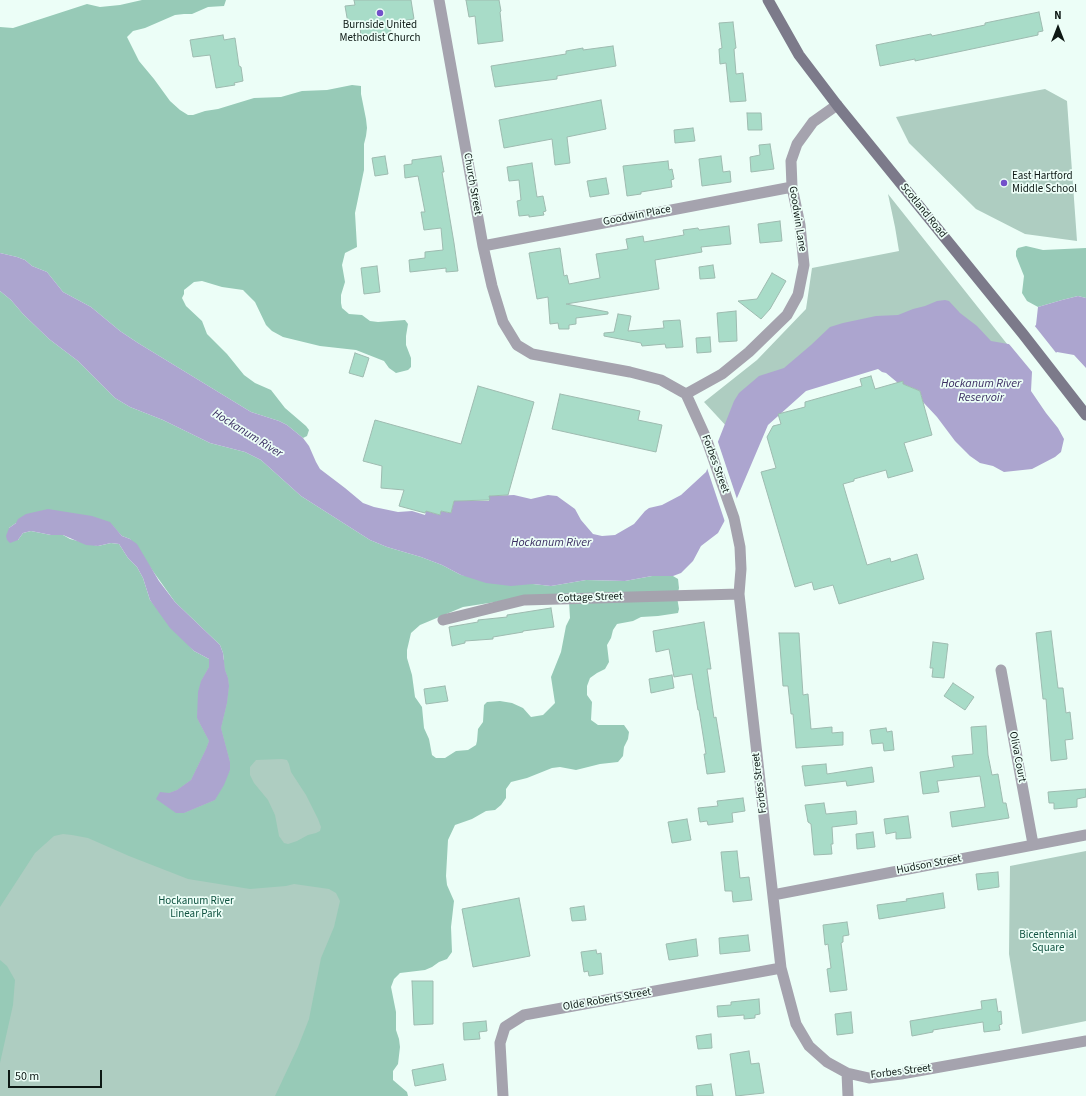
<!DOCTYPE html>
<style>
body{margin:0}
#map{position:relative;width:1086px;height:1096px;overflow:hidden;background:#ecfef7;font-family:"Source Sans 3",sans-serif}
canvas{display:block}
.north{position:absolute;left:1038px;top:8px;width:40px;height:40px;-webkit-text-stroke:3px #ecfef7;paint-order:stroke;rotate:0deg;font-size:11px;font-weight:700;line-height:16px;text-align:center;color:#0d1814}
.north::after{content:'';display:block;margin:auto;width:14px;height:18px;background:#0d1814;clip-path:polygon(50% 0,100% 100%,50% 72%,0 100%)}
.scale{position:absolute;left:8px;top:1070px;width:94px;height:18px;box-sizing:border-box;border:2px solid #0d1814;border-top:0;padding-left:5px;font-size:12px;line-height:14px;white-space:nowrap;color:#0d1814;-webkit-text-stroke:3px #ecfef7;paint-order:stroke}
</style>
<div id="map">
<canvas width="1086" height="1096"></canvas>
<div class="north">N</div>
<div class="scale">50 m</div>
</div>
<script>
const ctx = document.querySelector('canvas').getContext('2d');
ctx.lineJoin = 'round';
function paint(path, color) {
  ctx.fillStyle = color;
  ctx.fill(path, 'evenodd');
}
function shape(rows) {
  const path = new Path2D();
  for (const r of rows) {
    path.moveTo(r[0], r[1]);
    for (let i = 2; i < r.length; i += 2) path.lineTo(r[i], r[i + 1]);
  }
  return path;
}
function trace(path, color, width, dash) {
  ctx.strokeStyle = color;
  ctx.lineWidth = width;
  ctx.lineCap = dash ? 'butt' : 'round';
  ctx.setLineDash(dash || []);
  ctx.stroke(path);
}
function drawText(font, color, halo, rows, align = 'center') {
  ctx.font = font + ' "Source Sans 3",sans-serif';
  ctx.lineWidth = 3.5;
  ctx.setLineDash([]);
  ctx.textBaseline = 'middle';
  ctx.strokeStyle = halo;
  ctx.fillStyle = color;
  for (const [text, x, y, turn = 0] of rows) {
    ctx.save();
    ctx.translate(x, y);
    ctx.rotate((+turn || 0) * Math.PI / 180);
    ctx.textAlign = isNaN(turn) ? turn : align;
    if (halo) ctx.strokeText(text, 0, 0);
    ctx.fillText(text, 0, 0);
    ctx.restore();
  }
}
const green = shape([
 [1045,89,1067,101,1077,241,1025,234,976,209,909,143,896,117],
 [888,194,1019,359,856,347,741,442,704,402,757,360,806,309,812,268,899,251,895,227],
 [487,599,405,623,359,1096,0,1096,0,865,119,684],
 [1086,851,1086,1021,1022,1034,1009,954,1010,866]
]);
const forest = shape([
 [142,0,226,0,224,6,208,7,192,14,184,14,175,15,145,28,133,31,127,37,139,61,154,79,170,101,180,110,188,115,193,115,205,111,218,109,254,98,281,97,302,91,327,90,352,85,361,86,361,94,366,119,367,128,366,136,364,144,364,170,355,213,357,247,345,253,342,265,345,282,341,295,341,303,342,308,349,314,362,315,370,321,378,322,405,320,408,324,406,336,406,345,411,358,411,367,408,370,396,373,389,368,384,361,356,350,320,346,283,337,272,331,266,325,255,302,243,290,222,287,202,281,194,282,184,290,184,294,182,298,186,306,202,321,207,334,227,354,244,375,255,383,271,390,285,408,306,426,309,430,307,436,303,438,287,425,279,421,251,412,138,343,120,331,91,307,63,292,47,272,32,266,25,260,17,257,0,253,0,27,13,28,87,4,100,7,120,5],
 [1026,246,1043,250,1086,248,1086,298,1078,296,1062,300,1038,307,1027,301,1022,293,1024,276,1016,256,1016,251,1018,248],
 [0,291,11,300,23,314,49,339,78,361,115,398,130,407,163,420,210,443,245,452,261,460,301,496,370,540,387,547,421,557,442,565,461,575,533,584,551,586,586,580,625,581,652,576,673,576,678,579,679,588,677,597,679,609,678,613,658,616,641,617,633,621,617,624,613,630,611,638,607,645,609,662,605,669,597,673,590,678,587,686,587,695,592,702,591,720,598,725,624,725,629,732,628,739,624,747,623,756,618,762,600,764,576,770,560,767,552,768,527,778,511,782,506,789,506,798,501,805,495,810,486,811,472,819,455,825,448,840,446,876,447,885,454,901,451,927,452,952,447,959,439,962,432,967,425,970,400,973,394,979,391,987,396,1012,396,1030,399,1039,400,1047,398,1064,393,1071,393,1080,407,1092,408,1096,275,1096,298,1047,309,1019,321,958,334,927,340,901,336,893,329,889,294,884,286,886,250,889,188,879,129,856,88,838,72,835,63,834,54,836,35,853,0,907],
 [109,522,122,536,130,539,175,602,220,645,223,653,225,670,228,678,229,686,227,703,221,728,230,762,230,770,215,800,184,813,176,813,169,793,177,790,191,780,206,749,209,741,197,718,201,681,209,667,209,659,194,651,150,600,143,578,137,567,128,558,119,544,111,543,98,546,70,539,63,535,51,535,31,531,23,533,18,540,9,528,16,523],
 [515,599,569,601,570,618,566,626,561,652,551,677,555,703,543,715,531,717,523,708,512,703,500,701,487,702,484,705,483,722,478,729,477,741,476,745,468,750,456,751,445,758,436,758,432,755,429,739,424,728,422,707,415,697,412,675,407,658,407,650,411,633,420,625,463,607],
 [282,759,287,760,289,764,291,772,306,795,318,819,321,827,320,831,316,833,308,835,297,841,288,844,284,843,279,836,275,815,268,800,254,783,250,775,250,767,256,760],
 [0,960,7,966,15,980,13,1005,0,1063]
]);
const water = shape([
 [0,253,17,257,25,260,32,266,47,272,63,292,91,307,120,331,138,343,251,412,279,421,287,425,303,438,309,446,316,462,320,469,345,488,363,503,374,507,398,512,412,511,425,515,426,511,440,515,441,511,451,513,454,501,489,501,489,496,514,495,531,499,548,495,557,496,575,509,581,520,593,534,602,536,615,535,634,524,645,511,649,508,662,505,681,495,706,472,734,401,739,393,759,376,784,368,811,345,830,327,843,323,876,316,898,315,913,309,925,306,937,301,945,300,949,301,960,313,977,326,991,341,1014,345,1036,325,1038,307,1062,300,1078,296,1086,298,1086,368,1074,355,1057,352,1032,372,1031,391,1046,413,1058,428,1064,439,1061,452,1055,457,1032,469,1004,472,993,466,980,463,970,456,955,441,937,417,923,402,920,391,903,384,903,381,898,383,886,373,882,372,878,369,806,391,768,425,737,498,718,533,701,546,693,561,681,573,673,576,652,576,625,581,586,580,551,586,533,584,511,586,486,583,461,575,442,565,421,557,387,547,370,540,301,496,261,460,245,452,210,443,163,420,130,407,115,398,78,361,49,339,23,314,11,300,0,291],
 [48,509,92,516,110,522,122,536,130,539,137,544,159,581,175,602,220,645,223,653,225,670,228,678,229,686,227,703,221,728,230,762,230,770,224,785,215,800,184,813,176,813,156,799,160,792,169,793,177,790,191,780,206,749,209,741,197,718,198,692,201,681,209,667,209,659,194,651,170,628,150,600,143,578,137,567,128,558,119,544,111,543,98,546,86,545,63,535,51,535,31,531,23,533,18,540,10,543,7,540,6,536,9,528,16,523,18,519,26,514]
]);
const pier = shape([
 [1034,325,1057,354,1033,373,1009,344,1013,343],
 [717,439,737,499,725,522,706,465]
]);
const building = shape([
 [354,0,411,0,414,19,390,23,391,33,361,37,360,27,349,29,345,6,355,5,354,0],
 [466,0,499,0,501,11,500,12,503,41,478,44,475,16,469,17,466,0],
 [1039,12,1043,31,1038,32,1038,35,915,61,915,59,880,66,876,45,931,34,932,36,985,25,985,23,1039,12],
 [733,22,736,48,734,49,736,74,743,73,746,101,730,102,726,63,720,64,719,49,722,48,719,23,733,22],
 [223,35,224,40,235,38,239,66,241,67,243,81,234,83,235,85,216,88,210,55,193,57,190,40,223,35],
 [613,46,616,66,557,76,557,79,495,87,491,66,566,54,566,51,583,48,583,50,613,46],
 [601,100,606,129,567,137,570,163,555,165,552,139,504,148,499,120,601,100],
 [747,113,761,113,762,130,748,130,747,113],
 [693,128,695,141,675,143,674,130,693,128],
 [770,144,774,169,751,172,750,157,760,155,759,145,770,144],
 [385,156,388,174,375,176,372,158,385,156],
 [441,156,444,172,442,172,454,243,458,271,446,272,446,268,410,272,409,260,425,258,425,252,443,250,441,228,424,230,421,212,425,212,418,176,405,178,404,165,412,164,412,160,441,156],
 [721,156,723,172,730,171,731,182,702,186,699,159,721,156],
 [668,161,669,170,672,169,674,179,671,180,672,187,641,192,641,194,627,196,623,166,668,161],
 [532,163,537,197,543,196,546,211,543,212,544,215,529,217,529,215,519,216,517,201,521,200,519,180,509,181,507,167,532,163],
 [606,178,609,194,590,197,587,181,606,178],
 [780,221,782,241,760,243,758,224,780,221],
 [729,226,731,244,701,247,702,252,655,260,659,289,566,304,608,312,608,314,576,318,576,324,569,325,569,329,559,329,558,323,550,324,548,297,537,299,529,253,560,248,564,276,567,275,569,284,600,278,596,254,628,249,626,239,643,236,644,242,684,235,683,230,698,228,699,230,729,226],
 [713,265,715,278,700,279,699,267,713,265],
 [377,266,380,292,364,294,361,268,377,266],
 [772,273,786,281,770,309,761,319,738,301,757,299,772,273],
 [736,311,737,341,719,342,717,313,736,311],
 [618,314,631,316,628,331,664,328,663,321,680,320,683,347,666,348,665,344,642,346,641,343,604,336,604,333,614,332,618,314],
 [710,337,711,352,697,353,696,338,710,337],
 [355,353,369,358,363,377,349,373,355,353],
 [871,376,875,389,903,381,903,384,920,391,932,435,904,443,913,471,888,478,886,470,854,479,854,481,843,484,867,565,890,558,891,562,917,554,924,579,839,604,833,585,814,590,812,582,795,587,761,472,776,468,767,437,773,426,781,424,778,414,805,407,805,402,862,386,860,379,871,376],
 [478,386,534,402,508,495,489,496,490,500,454,501,451,513,441,511,440,515,426,511,425,513,399,506,404,490,381,488,382,466,363,461,375,420,461,444,478,386],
 [560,394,640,411,638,420,662,425,656,452,552,429,560,394],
 [551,608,554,627,523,631,523,632,493,637,493,639,465,641,465,643,452,646,449,627,478,622,478,620,507,617,507,615,551,608],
 [704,622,711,669,707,669,714,718,716,717,725,772,707,774,704,754,706,754,699,710,698,710,692,674,674,677,669,649,656,652,653,631,704,622],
 [1051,631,1058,688,1063,688,1066,713,1070,712,1073,739,1065,740,1067,759,1051,761,1046,699,1043,699,1036,633,1051,631],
 [779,633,799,633,803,695,808,694,811,729,832,727,832,733,843,732,843,745,796,748,793,714,791,714,788,686,783,686,779,633],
 [933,642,948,644,944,678,932,677,933,668,930,668,933,642],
 [672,675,674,688,651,693,649,679,672,675],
 [953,683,974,697,965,710,944,696,953,683],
 [445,686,448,701,426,704,424,689,445,686],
 [986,726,988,755,992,775,998,774,1003,803,1006,803,1009,818,952,827,950,812,985,807,980,776,937,781,939,792,923,794,920,772,954,767,952,756,973,754,971,727,986,726],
 [886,728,887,732,892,731,894,750,884,751,883,743,872,744,870,730,886,728],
 [826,764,827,774,872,767,874,782,847,786,846,781,805,786,802,766,826,764],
 [1086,789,1086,797,1077,799,1077,807,1054,809,1054,803,1049,803,1048,792,1086,789],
 [743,798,745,811,732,813,733,822,708,825,707,821,700,822,698,808,718,806,717,801,743,798],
 [824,803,826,814,856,811,857,824,832,827,833,844,831,844,832,854,814,855,811,824,808,822,805,805,824,803],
 [908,816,911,838,896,839,896,832,886,834,884,819,908,816],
 [687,819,691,840,672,843,668,822,687,819],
 [873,832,875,847,857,849,856,834,873,832],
 [737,851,740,878,749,877,752,900,733,902,732,891,725,891,721,852,737,851],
 [998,872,999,887,978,890,976,874,998,872],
 [943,893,945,908,879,919,877,905,907,901,906,899,943,893],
 [519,898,530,956,473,967,462,909,519,898],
 [584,906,586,920,572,921,570,908,584,906],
 [847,922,849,935,843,936,843,942,841,943,847,990,830,992,827,969,831,968,828,944,825,945,823,925,847,922],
 [748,935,750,951,720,954,719,938,748,935],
 [696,939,698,956,669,960,666,944,696,939],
 [596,950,597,954,601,953,603,974,589,976,588,971,584,972,581,952,596,950],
 [412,981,433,981,433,1024,414,1025,412,981],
 [759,999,760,1014,755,1015,755,1018,744,1019,744,1015,718,1017,717,1006,731,1005,731,1002,759,999],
 [996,999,998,1012,1001,1011,1002,1024,999,1025,1000,1030,984,1032,983,1022,933,1030,933,1032,912,1036,910,1021,982,1009,981,1001,996,999],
 [851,1012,853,1033,837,1035,835,1014,851,1012],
 [486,1021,487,1031,479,1032,480,1039,464,1040,463,1023,486,1021],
 [711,1034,712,1048,698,1049,696,1036,711,1034],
 [749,1051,751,1064,759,1063,764,1093,736,1096,730,1054,749,1051],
 [443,1064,446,1080,415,1086,412,1070,443,1064],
 [711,1084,713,1096,697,1096,696,1086,711,1084]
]);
const minor = shape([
 [439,0,483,246,492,286,503,322,517,345,532,354,630,372,661,380,686,394,706,438,734,518,740,547,741,569,739,594,781,968,796,1024,809,1046,827,1062,847,1073,869,1078,901,1074,1086,1041],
 [483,246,792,187],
 [686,394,722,374,749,352,787,315,798,295,804,265,800,225,792,187,791,161,797,144,813,122,837,105],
 [443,620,524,600,739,594],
 [1001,670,1033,844],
 [773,895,1086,835],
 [847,1073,848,1096],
 [503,1096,500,1043,505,1027,524,1015,781,968]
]);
const secondary = shape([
 [768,0,799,55,837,105,1023,334,1086,415]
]);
const markers = [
 [380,13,4,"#7350ca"],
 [1004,183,4,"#7350ca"]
];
const poiNames = [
 ["Burnside United",380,26],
 ["Methodist Church",380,39],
 ["East Hartford",1012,177,"left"],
 ["Middle School",1012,190,"left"]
];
const streetNames = [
 ["Church Street",472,184,80],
 ["Scotland Road",923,211,51],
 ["Goodwin Place",637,216,-11],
 ["Goodwin Lane",797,219,81],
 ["Forbes Street",715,464,70],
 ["Cottage Street",590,598,-2],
 ["Oliva Court",1017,757,79],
 ["Forbes Street",760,783,-97],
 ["Hudson Street",929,865,-11],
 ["Olde Roberts Street",607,1000,-10],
 ["Forbes Street",901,1072,-7]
];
const parkNames = [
 ["Hockanum River",196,902],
 ["Linear Park",196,915],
 ["Bicentennial",1048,936],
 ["Square",1048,949]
];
const waterNames = [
 ["Hockanum River",981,384],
 ["Reservoir",981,398],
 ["Hockanum River",247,434,32],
 ["Hockanum River",551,543]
];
paint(green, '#aecdc1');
paint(forest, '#97cab7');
paint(water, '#aca5cf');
paint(pier, '#ecfef7');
paint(building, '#a8dcc8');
trace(building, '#9ebbb0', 1);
trace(minor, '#a5a3ae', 11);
trace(secondary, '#7c7a8a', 11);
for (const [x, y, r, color] of markers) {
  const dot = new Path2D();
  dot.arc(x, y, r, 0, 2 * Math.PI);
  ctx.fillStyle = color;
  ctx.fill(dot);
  trace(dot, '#ecfef7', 1.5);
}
drawText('11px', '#0d1814', '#ecfef7', poiNames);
drawText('11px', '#0d1814', '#ecfef7', streetNames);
drawText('11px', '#0f5240', '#ecfef7', parkNames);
drawText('italic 12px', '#3a2d61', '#ecfef7', waterNames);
</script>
